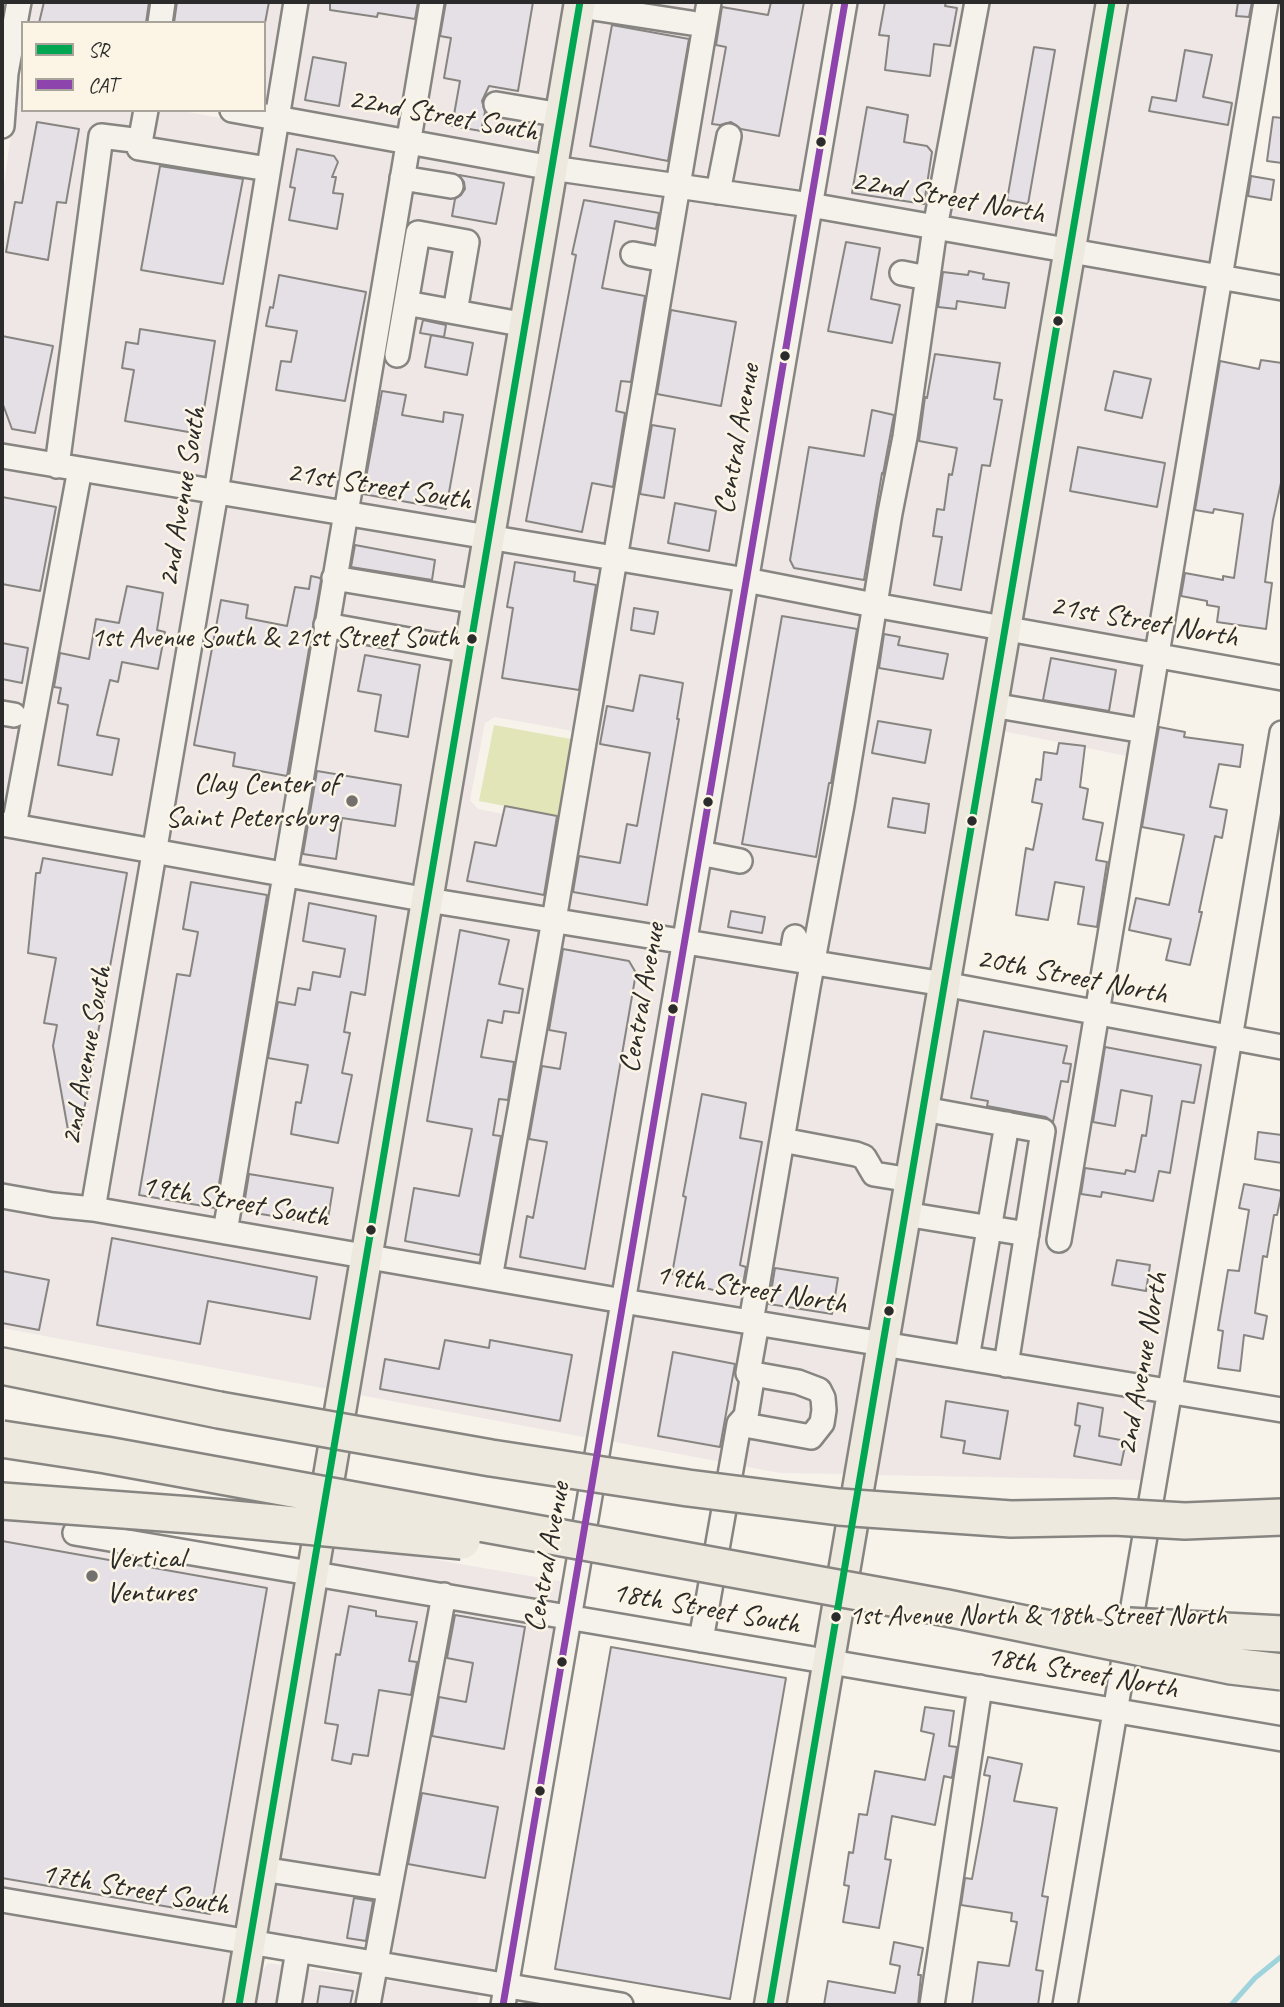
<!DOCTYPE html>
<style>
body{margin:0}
#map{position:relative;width:1284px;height:2007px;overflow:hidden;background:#f7f3ea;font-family:Caveat,sans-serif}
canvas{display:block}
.frame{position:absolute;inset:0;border:4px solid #2b2b2b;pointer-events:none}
.legend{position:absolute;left:21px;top:21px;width:245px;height:91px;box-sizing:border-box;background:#fcf5e5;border:2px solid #a8a49b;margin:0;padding:9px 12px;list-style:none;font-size:21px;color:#2b2b2b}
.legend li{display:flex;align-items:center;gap:14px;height:35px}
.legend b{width:35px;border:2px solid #a8a49b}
</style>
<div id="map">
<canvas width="1284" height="2007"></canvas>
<div class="frame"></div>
<ul class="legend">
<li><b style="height:9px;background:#00a651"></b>SR</li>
<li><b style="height:9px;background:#8e44ad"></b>CAT</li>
</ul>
</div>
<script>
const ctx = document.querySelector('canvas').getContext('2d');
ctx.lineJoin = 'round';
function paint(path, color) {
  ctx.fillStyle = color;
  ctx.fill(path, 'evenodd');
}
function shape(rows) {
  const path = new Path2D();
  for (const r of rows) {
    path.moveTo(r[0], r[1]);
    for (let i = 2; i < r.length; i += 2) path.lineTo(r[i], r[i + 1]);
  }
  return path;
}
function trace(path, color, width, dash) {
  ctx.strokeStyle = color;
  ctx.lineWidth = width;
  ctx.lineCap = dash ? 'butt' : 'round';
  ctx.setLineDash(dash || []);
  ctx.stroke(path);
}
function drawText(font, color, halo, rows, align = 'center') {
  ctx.font = font + ' Caveat,sans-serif';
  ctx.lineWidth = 5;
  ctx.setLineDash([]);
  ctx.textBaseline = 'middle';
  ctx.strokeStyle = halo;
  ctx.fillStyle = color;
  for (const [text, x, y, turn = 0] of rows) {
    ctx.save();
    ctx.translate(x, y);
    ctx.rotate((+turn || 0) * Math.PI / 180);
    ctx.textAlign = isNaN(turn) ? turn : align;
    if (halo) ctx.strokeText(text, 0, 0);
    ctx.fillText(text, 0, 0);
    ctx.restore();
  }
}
const built = shape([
 [30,2,286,2,268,107,264,106,264,23,26,23],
 [307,2,564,2,542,156,289,111],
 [592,2,834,2,801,195,565,160],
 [856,2,1102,2,1061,240,822,198],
 [1123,2,1260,2,1212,266,1082,244],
 [16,84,23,85,23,110,177,110,265,126,207,481,2,446,2,199,14,112],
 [286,129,541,175,481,525,228,484],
 [562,178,798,213,737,569,502,529],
 [819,217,1058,259,996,618,758,573],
 [1079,262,1209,285,1167,523,1148,645,1017,622],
 [2,465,204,499,146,840,2,814],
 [225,503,477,544,418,889,167,843],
 [498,548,734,587,676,930,440,892],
 [495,717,578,732,560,825,478,809,470,800,485,723],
 [755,591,993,636,936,974,697,934],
 [1014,640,1146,664,1132,757,998,730],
 [2,833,139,858,122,976,84,1199,2,1186],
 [163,862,295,886,415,912,358,1245,105,1202],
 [436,911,673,949,614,1290,379,1249],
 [693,952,933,992,874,1333,635,1293],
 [954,996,1218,1046,1161,1382,895,1337],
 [2,1205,355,1264,333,1390,2,1328],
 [376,1268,611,1308,589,1438,354,1394],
 [632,1312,871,1351,850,1474,780,1473,610,1441],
 [892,1355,1158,1400,1144,1480,872,1475],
 [2,1518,66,1523,64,1541,300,1581,241,1931,2,1890],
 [328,1545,367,1548,565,1582,560,1606,324,1566],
 [321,1585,557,1625,498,1975,262,1934],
 [2,1909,238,1949,228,2005,2,2005],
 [268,1963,479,1994,477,2005,251,2005,255,1981]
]);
const green = shape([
 [494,725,576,740,562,817,479,801]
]);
const stream = shape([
 [1231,2005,1255,1978,1282,1956]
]);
const building = shape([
 [44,2,149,2,146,23,39,23,44,2],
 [177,2,269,2,265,23,174,23,177,2],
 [330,2,418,2,415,19,378,13,377,17,330,10,330,2],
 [446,2,533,2,518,91,489,86,482,101,485,112,481,131,452,126,460,81,444,78,451,38,440,36,446,2],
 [771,2,804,2,779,136,741,129,731,122,720,125,712,124,726,47,716,45,722,7,768,15,771,2],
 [885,2,946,2,945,6,957,8,950,46,934,44,930,76,885,70,889,36,879,35,885,2],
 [1238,2,1252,2,1249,17,1236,16,1238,2],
 [612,25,689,39,668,161,590,146,612,25],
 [1034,47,1055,50,1028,204,1007,200,1034,47],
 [1185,50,1212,55,1203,97,1232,103,1228,125,1149,111,1152,97,1176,101,1185,50],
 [313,57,346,63,339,106,305,100,313,57],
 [867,107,908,115,904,142,927,146,932,152,924,204,852,193,867,107],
 [1273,117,1282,118,1282,163,1267,161,1273,117],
 [37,122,79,129,66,203,57,202,48,260,6,252,15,202,22,203,37,122],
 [297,149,334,156,338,162,332,177,336,177,333,193,343,194,337,229,289,220,295,188,290,187,297,149],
 [160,166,243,179,223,284,141,270,160,166],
 [459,175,504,183,496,224,452,216,455,199,461,195,465,189,464,182,459,175],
 [1251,176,1274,180,1271,200,1248,196,1251,176],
 [584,200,659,213,656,229,615,221,602,288,645,296,631,382,621,381,616,411,625,413,613,487,592,483,582,532,526,521,576,255,572,254,584,200],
 [846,242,880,248,871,299,900,305,892,343,828,331,846,242],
 [969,271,984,274,983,279,1009,283,1005,308,957,301,956,309,938,307,943,272,968,275,969,271],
 [279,275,366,292,345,401,276,390,281,361,291,362,297,331,266,326,270,307,273,308,279,275],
 [671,310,736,322,721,406,657,394,671,310],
 [423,320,446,325,444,337,420,333,423,320],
 [140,329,215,341,200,434,125,421,134,370,122,368,126,342,138,344,140,329],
 [431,335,473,343,467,375,425,367,431,335],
 [2,336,53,346,35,433,12,429,2,402,2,336],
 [935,354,1000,363,994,399,1002,400,990,466,982,465,961,590,934,585,942,537,933,536,937,509,944,510,949,474,952,475,957,448,919,441,925,397,927,398,935,354],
 [1261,360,1282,363,1282,478,1273,520,1265,582,1272,583,1266,629,1217,622,1219,607,1207,605,1207,601,1181,596,1185,573,1223,580,1223,576,1234,578,1243,514,1214,509,1213,513,1195,510,1220,361,1259,369,1261,360],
 [1114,371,1151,379,1142,418,1105,410,1114,371],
 [382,391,406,395,402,415,443,422,444,412,463,415,446,509,363,494,382,391],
 [872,410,894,415,883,474,882,473,864,580,794,568,790,560,809,447,864,456,872,410],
 [652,425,675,429,664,498,640,494,652,425],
 [1078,447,1165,463,1157,507,1070,491,1078,447],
 [2,497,56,507,40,591,2,584,2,497],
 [675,503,716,511,709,551,668,543,675,503],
 [355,545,435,560,432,580,351,567,355,545],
 [515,562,575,572,574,581,596,585,579,690,502,678,513,608,507,607,515,562],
 [311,576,320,578,321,580,287,776,233,766,235,753,194,745,221,600,248,605,246,618,287,626,295,587,309,589,311,576],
 [127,586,163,593,157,630,165,632,158,669,122,662,118,682,110,680,97,735,119,739,112,775,58,765,68,705,58,703,61,688,54,687,60,653,89,659,96,619,119,623,127,586],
 [634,608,658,612,654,634,631,630,634,608],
 [782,616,857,629,831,783,829,783,816,857,742,844,782,616],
 [884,634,900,637,898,645,948,654,943,679,879,668,884,634],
 [2,643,28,648,22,683,2,679,2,643],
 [365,655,420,665,408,737,375,731,381,695,358,691,365,655],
 [1051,658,1116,670,1109,711,1043,700,1051,658],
 [640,675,683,683,677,719,679,719,647,905,573,892,579,856,620,863,627,824,637,826,650,753,600,744,607,706,633,711,640,675],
 [878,721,931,730,925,763,872,753,878,721],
 [1159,727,1185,732,1184,737,1243,745,1240,767,1219,764,1210,807,1227,810,1222,838,1215,836,1199,912,1202,912,1190,965,1166,960,1171,939,1129,930,1136,898,1169,905,1184,835,1142,827,1159,727],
 [1059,743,1085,746,1080,787,1088,789,1083,819,1103,823,1096,860,1107,862,1097,927,1078,924,1084,887,1055,882,1048,920,1016,915,1026,848,1033,850,1042,804,1032,802,1036,779,1041,780,1044,752,1057,754,1059,743],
 [317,771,401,785,395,826,342,818,336,859,303,854,317,771],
 [893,798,929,804,925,833,888,827,893,798],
 [505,806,557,816,544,895,467,881,475,842,496,846,505,806],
 [43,858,127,873,80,1132,68,1130,53,1046,57,1025,44,1023,56,958,28,953,36,873,40,873,43,858],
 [191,882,267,895,215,1208,139,1195,177,974,190,976,198,932,183,929,191,882],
 [309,903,376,916,365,995,351,992,344,1032,350,1033,342,1073,352,1075,338,1143,291,1134,296,1102,301,1103,308,1065,268,1058,278,1002,295,1005,298,988,310,990,313,972,340,977,345,949,303,941,309,903],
 [731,911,765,917,762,933,728,927,731,911],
 [460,930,509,940,499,984,523,989,519,1013,504,1011,502,1023,488,1020,481,1057,514,1062,508,1100,499,1099,493,1135,501,1136,480,1255,405,1241,414,1188,459,1196,472,1129,427,1121,460,930],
 [563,949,629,961,636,973,585,1269,520,1257,527,1216,533,1218,547,1142,529,1139,542,1066,560,1069,566,1033,549,1030,563,949],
 [984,1031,1067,1046,1063,1063,1071,1064,1068,1082,1061,1081,1053,1122,1046,1117,987,1106,988,1101,971,1098,984,1031],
 [1105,1047,1201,1065,1194,1103,1182,1101,1170,1173,1159,1171,1153,1201,1102,1192,1101,1197,1081,1194,1085,1168,1125,1174,1126,1170,1135,1172,1142,1135,1146,1136,1152,1096,1121,1090,1115,1126,1093,1122,1105,1047],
 [702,1094,746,1103,740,1138,762,1142,740,1265,746,1267,741,1296,682,1283,683,1277,672,1274,686,1197,683,1196,702,1094],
 [1258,1132,1282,1135,1282,1163,1255,1159,1258,1132],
 [249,1174,333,1188,327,1225,243,1211,249,1174],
 [1244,1184,1282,1191,1277,1215,1274,1215,1267,1257,1263,1256,1255,1313,1267,1316,1263,1339,1244,1335,1240,1371,1218,1368,1223,1331,1218,1330,1228,1270,1239,1271,1249,1210,1239,1208,1244,1184],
 [112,1238,317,1277,310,1319,208,1301,200,1344,97,1325,112,1238],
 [1117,1260,1150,1265,1146,1291,1112,1285,1117,1260],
 [775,1268,838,1278,832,1314,769,1304,775,1268],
 [2,1271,49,1280,39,1330,2,1323,2,1271],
 [445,1340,489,1348,490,1340,572,1355,560,1421,380,1389,385,1359,439,1369,445,1340],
 [673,1352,735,1364,720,1447,658,1436,673,1352],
 [946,1401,1008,1411,1000,1459,963,1453,965,1441,941,1437,946,1401],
 [1078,1403,1103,1408,1099,1436,1126,1441,1121,1465,1074,1456,1080,1426,1075,1425,1078,1403],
 [2,1541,267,1588,210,1914,2,1878,2,1541],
 [349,1606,376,1611,376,1616,417,1622,409,1661,417,1662,411,1695,379,1690,368,1756,353,1754,351,1764,332,1760,338,1725,325,1723,336,1654,340,1655,349,1606],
 [455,1615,525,1627,504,1749,432,1736,439,1697,466,1702,473,1663,447,1658,455,1615],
 [611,1647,786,1678,730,1999,555,1969,611,1647],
 [925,1707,954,1711,949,1746,957,1747,952,1778,944,1776,935,1825,892,1816,885,1859,891,1860,879,1928,843,1922,849,1886,844,1885,849,1852,853,1853,859,1814,867,1815,875,1771,925,1780,934,1734,921,1731,925,1707],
 [988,1757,1022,1764,1014,1801,1057,1808,1042,1896,1048,1897,1036,1970,1043,1971,1038,2005,972,2005,978,1962,1009,1966,1017,1922,1011,1921,1012,1913,961,1905,965,1878,972,1879,982,1825,990,1776,984,1775,988,1757],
 [422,1793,498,1807,485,1878,408,1864,422,1793],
 [354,1898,373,1901,366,1941,347,1938,354,1898],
 [894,1942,923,1948,918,1975,921,1975,918,2005,824,2005,828,1981,895,1993,900,1966,890,1964,894,1942],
 [320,1986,353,1991,350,2005,317,2005,320,1986]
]);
const minor = shape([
 [580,6,691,23],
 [160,23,163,2],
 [496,104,561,115],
 [146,110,139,148,268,169],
 [232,110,552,168,810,205,1282,288],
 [2,126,6,73,19,2],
 [402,178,451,186],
 [718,192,729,136],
 [633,254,665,260],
 [902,273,927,278],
 [406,303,418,233,467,242,455,312],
 [397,355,406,303,526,325],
 [2,456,746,580,874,605,1282,678],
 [57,466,101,136,141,141],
 [334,578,478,602],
 [326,625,470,651],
 [992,705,1144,731],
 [2,713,14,715],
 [2,824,428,900,944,984,1282,1047],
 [14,826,80,469],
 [700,853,740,861],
 [791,959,795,937],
 [924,1109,1043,1131,1006,1365],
 [782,1140,856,1154,864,1157,874,1174,911,1180],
 [2,1196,53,1205,93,1209,623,1301,1282,1410],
 [93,1209,216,492,296,2],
 [905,1214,1027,1234],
 [225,1232,432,2],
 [1059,1240,1266,2],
 [490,1278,554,920,709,2],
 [751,1322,808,987,842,805,890,513,905,437,935,228,977,2],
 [967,1358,1007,1124],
 [739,1424,811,1437,822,1423,824,1410,823,1398,819,1390,798,1382,748,1373],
 [75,1533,1282,1739],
 [701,1640,739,1424,746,1416,752,1379,748,1373,757,1323],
 [262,1869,389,1889],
 [2,1900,621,2005],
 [289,2005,298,1950],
 [368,2005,444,1595],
 [503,2005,845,2],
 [932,2005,980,1687],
 [1065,2005,1282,733]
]);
const major = shape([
 [239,2005,580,2],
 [770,2005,1112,2]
]);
const highway = shape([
 [2,1366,219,1410]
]);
const highwayBridge = shape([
 [219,1410,491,1458,688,1488,839,1507,1011,1519,1114,1517,1185,1521,1282,1517],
 [2,1439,106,1455,947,1608,1231,1666,1282,1672],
 [2,1501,191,1515,462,1541],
 [1129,1626,1282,1634]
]);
const bus1 = shape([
 [239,2005,580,2],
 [770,2005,1112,2]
]);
const bus2 = shape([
 [503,2005,845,2]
]);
const markers = [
 [821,142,6,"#2b2b2b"],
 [1058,321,6,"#2b2b2b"],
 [785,356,6,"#2b2b2b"],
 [472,639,6,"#2b2b2b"],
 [352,801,7,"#72716e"],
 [708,802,6,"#2b2b2b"],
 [972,821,6,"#2b2b2b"],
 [673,1009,6,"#2b2b2b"],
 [371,1230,6,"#2b2b2b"],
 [889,1311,6,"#2b2b2b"],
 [92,1576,7,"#72716e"],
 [836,1617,6,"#2b2b2b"],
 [562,1662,6,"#2b2b2b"],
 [540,1791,6,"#2b2b2b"]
];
const busNames = [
 ["1st Avenue South & 21st Street South",459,639],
 ["1st Avenue North & 18th Street North",849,1617,"left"]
];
const streetNames = [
 ["22nd Street South",443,116,10],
 ["22nd Street North",948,198,10],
 ["Central Avenue",738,439,-80],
 ["21st Street South",379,487,9],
 ["2nd Avenue South",183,497,-81],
 ["21st Street North",1144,622,10],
 ["20th Street North",1072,977,11],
 ["Central Avenue",643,998,-80],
 ["2nd Avenue South",87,1056,-80],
 ["19th Street South",235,1202,10],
 ["19th Street North",751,1290,9],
 ["2nd Avenue North",1143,1364,-80],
 ["Central Avenue",548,1557,-80],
 ["18th Street South",706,1609,10],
 ["18th Street North",1082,1673,10],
 ["17th Street South",135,1890,10]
];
const poiNames = [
 ["Clay Center of",338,784],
 ["Saint Petersburg",338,818],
 ["Vertical",106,1559,"left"],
 ["Ventures",106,1593,"left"]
];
paint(built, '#eee7e5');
paint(green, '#e1e5b7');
trace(stream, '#9fd4dd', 5);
paint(building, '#e4e0e6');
trace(building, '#878581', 2);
trace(minor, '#878581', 28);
trace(major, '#878581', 35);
trace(highway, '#878581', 40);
trace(minor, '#f5f2ec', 23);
trace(major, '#eee9de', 30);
trace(highway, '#eee9de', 35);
trace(highwayBridge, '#878581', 40, []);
trace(highwayBridge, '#eee9de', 35);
trace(bus1, '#00a651', 7);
trace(bus2, '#8e44ad', 7);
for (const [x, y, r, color] of markers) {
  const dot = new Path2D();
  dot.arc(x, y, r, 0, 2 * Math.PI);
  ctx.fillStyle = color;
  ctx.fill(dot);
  trace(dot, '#fcf5e5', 2.5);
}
drawText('28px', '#2b2b2b', '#fcf5e5', busNames, 'right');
drawText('30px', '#2b2b2b', '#fcf5e5', streetNames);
drawText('30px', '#2b2b2b', '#fcf5e5', poiNames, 'right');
</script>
